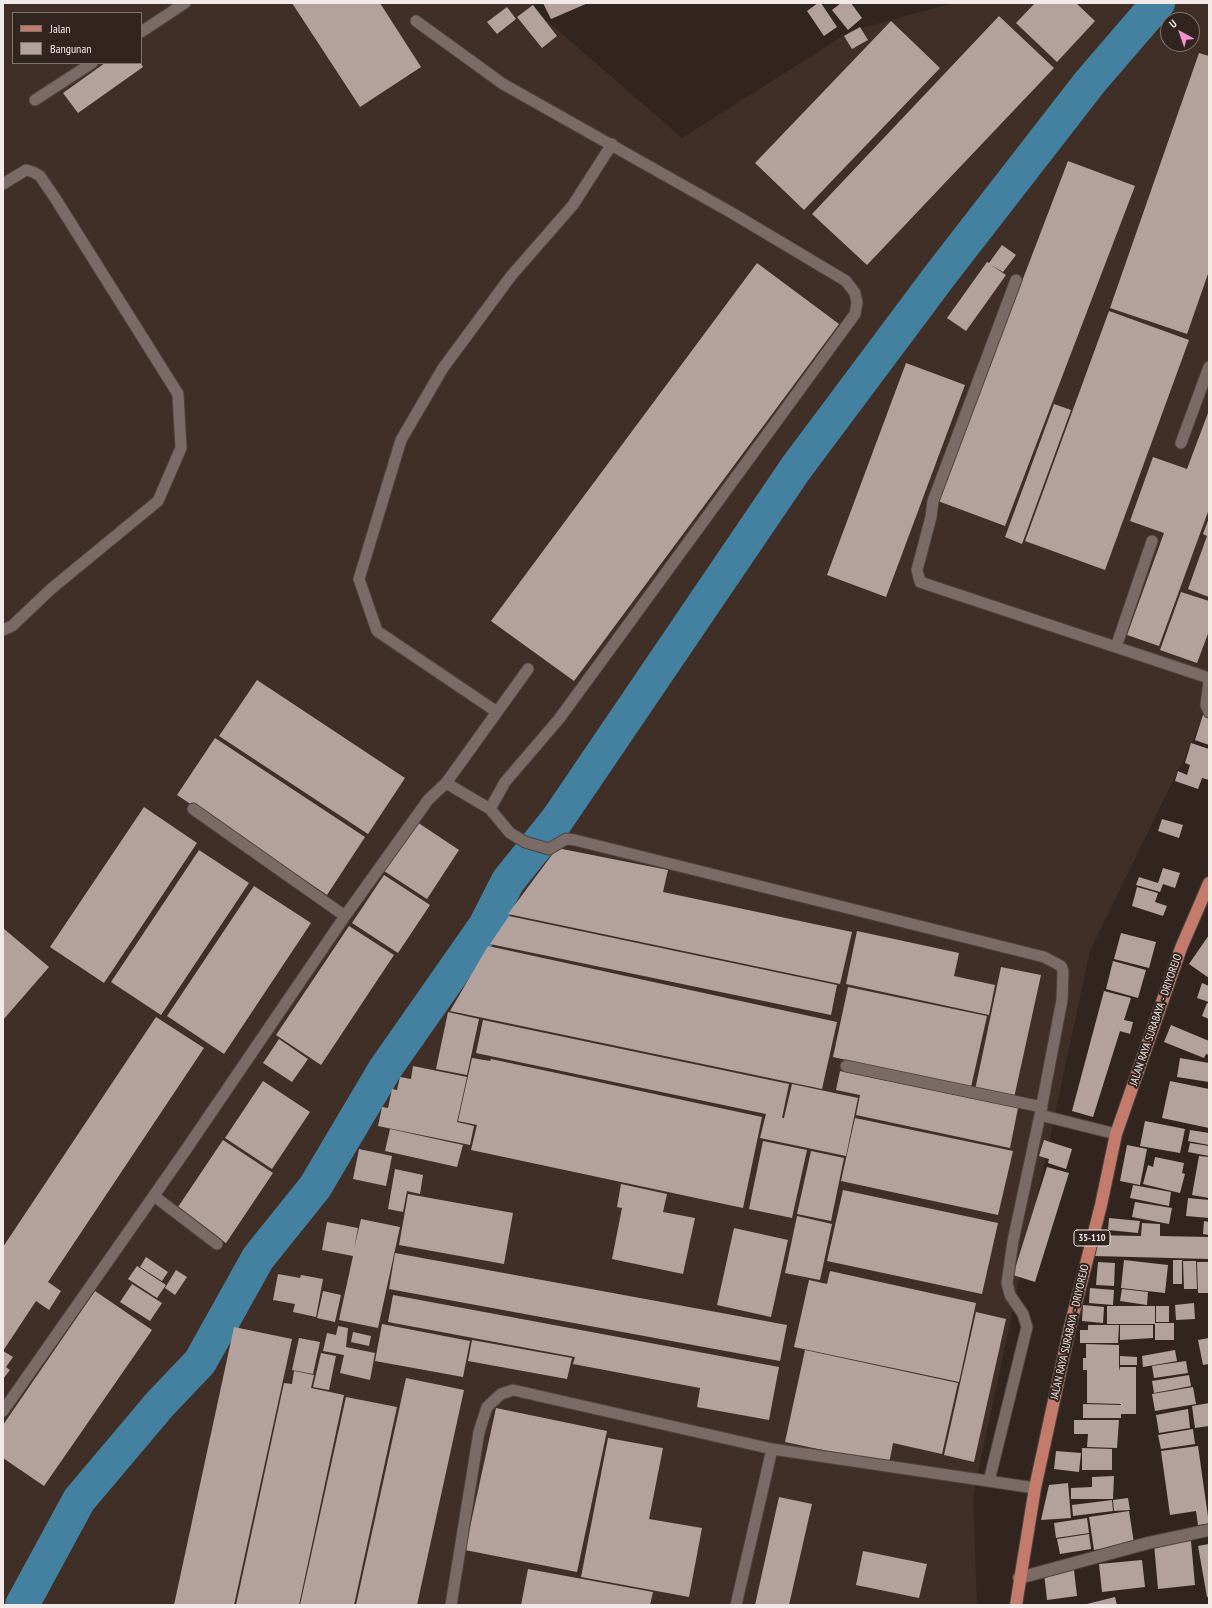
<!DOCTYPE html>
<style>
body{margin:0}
#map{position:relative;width:1212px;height:1608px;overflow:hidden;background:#322520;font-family:"PT Sans Narrow",sans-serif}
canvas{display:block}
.frame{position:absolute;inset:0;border:4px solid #f3eae7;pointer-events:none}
.legend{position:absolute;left:12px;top:12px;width:130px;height:52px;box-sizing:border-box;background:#322520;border:1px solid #7f7470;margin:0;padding:5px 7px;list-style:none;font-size:12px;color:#f3eae7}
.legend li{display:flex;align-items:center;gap:8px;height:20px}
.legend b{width:20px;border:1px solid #7f7470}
.north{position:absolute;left:1160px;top:12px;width:40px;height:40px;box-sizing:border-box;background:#322520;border:1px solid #7f7470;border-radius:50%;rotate:320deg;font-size:11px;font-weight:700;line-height:16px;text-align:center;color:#f3eae7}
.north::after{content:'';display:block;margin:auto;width:14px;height:18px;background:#f391d5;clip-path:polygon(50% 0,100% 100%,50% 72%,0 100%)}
</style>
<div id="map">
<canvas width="1212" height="1608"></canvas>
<div class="frame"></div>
<ul class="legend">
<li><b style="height:5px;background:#c47b6b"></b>Jalan</li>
<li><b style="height:11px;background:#b3a29c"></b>Bangunan</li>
</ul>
<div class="north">U</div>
</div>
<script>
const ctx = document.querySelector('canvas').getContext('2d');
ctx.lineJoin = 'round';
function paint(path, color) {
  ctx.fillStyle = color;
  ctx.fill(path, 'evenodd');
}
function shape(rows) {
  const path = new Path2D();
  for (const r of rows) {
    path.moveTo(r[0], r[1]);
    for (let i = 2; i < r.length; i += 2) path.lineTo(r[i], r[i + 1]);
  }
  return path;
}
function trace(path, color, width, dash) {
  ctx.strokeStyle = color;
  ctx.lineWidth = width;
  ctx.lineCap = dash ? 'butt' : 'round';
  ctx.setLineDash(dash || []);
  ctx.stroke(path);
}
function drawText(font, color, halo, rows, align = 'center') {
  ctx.font = font + ' "PT Sans Narrow",sans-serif';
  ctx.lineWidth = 4;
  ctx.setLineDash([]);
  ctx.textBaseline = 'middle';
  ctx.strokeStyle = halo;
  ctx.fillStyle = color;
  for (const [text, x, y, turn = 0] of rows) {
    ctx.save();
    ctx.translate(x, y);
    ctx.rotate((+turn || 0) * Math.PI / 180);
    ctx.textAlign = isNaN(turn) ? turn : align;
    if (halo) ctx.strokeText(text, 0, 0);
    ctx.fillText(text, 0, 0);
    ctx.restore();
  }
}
const industrial = shape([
 [3,3,533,3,537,12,682,138,851,31,953,3,1209,3,1209,707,1090,951,973,1495,977,1605,3,1605],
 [13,13,141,13,141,63,13,63],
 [1168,20,1192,20,1192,44,1168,44]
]);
const river = shape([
 [22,1605,79,1500,160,1404,200,1362,258,1258,315,1187,385,1069,485,926,508,881,557,820,796,468,941,274,1090,82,1158,3]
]);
const building = shape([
 [292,3,380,3,421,67,360,107],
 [543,3,588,3,551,19],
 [818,3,821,3,837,27,824,36,807,11],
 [841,3,851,3,862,18,848,30,832,10],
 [1035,3,1076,3,1095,21,1057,62,1016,23],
 [533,5,557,36,542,48,517,17],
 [507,7,516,19,497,34,487,22],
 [999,16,1054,68,867,265,812,214],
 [891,21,940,68,804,210,755,163],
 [860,27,868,40,852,49,844,36],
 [1199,53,1209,56,1209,271,1187,334,1110,308],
 [105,63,141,63,143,67,78,113,63,93],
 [1068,161,1135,186,1005,526,938,501],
 [1002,245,1016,255,1003,272,991,265,1006,275,966,331,947,318,987,262,989,263],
 [757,263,839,324,574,681,491,621],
 [1109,311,1189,340,1105,570,1025,541],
 [906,363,965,385,886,597,827,575],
 [1054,404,1071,410,1022,544,1005,537],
 [1208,413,1209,413,1209,509,1159,646,1127,635,1164,533,1130,521,1153,457,1187,469],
 [1209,518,1209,597,1188,589,1207,536,1203,534],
 [1181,592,1209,601,1209,631,1197,663,1160,650],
 [257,680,405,778,368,834,219,736],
 [1203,715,1209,717,1209,745,1195,740],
 [215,738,365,837,327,895,177,795],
 [1191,743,1209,749,1209,780,1202,778,1198,789,1175,781,1178,771,1187,775,1190,765,1185,763],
 [144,807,197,843,104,983,50,947],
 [1162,819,1183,825,1179,838,1158,831],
 [414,820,459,850,427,899,381,869],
 [557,848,668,870,663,892,852,932,840,984,508,914],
 [199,850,249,883,161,1015,111,982],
 [1163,868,1180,873,1175,888,1163,884,1160,892,1136,885,1139,877,1158,883],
 [384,875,430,905,398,953,352,923],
 [254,886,311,923,224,1054,167,1016],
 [1137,887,1158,893,1155,902,1167,906,1163,916,1132,906],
 [509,916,837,985,831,1015,490,944],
 [349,926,394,955,321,1065,276,1035],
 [3,928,49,967,3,1020],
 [857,931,959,953,954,976,995,985,989,1015,846,984],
 [1121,933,1156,942,1149,968,1114,959],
 [1209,935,1209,978,1189,964],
 [488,946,837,1022,822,1089,450,1011],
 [1113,961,1146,970,1138,998,1106,989],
 [1001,967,1041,975,1014,1098,975,1090],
 [1202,983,1209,986,1209,1002,1197,998],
 [848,987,987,1016,971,1087,833,1057],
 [1104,991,1131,998,1124,1020,1133,1022,1130,1034,1120,1031,1093,1117,1072,1111],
 [1207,1003,1209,1004,1209,1019,1202,1016],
 [448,1012,479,1019,467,1075,436,1069],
 [156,1017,204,1048,48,1282,61,1291,49,1310,36,1301,3,1351,13,1357,6,1367,10,1370,3,1379,3,1247],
 [483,1020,789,1084,782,1118,784,1118,792,1084,858,1098,846,1156,760,1138,766,1114,476,1053],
 [1171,1025,1209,1041,1209,1055,1206,1054,1204,1058,1164,1042],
 [279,1039,308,1059,292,1082,263,1063],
 [472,1058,490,1061,491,1059,762,1117,743,1208,471,1150,477,1125,458,1121],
 [1180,1058,1209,1063,1209,1082,1177,1077],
 [413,1066,467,1077,457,1122,474,1126,470,1145,378,1126,382,1107,388,1108,392,1089,397,1090,400,1077,411,1079],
 [840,1071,1018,1108,1010,1148,856,1115,860,1095,836,1090],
 [263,1081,310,1112,272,1169,225,1138],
 [1170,1081,1209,1089,1209,1128,1162,1118],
 [855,1118,1013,1151,998,1215,841,1181],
 [1145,1121,1185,1129,1180,1153,1140,1146],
 [390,1129,463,1145,457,1167,385,1151],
 [1190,1130,1209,1133,1209,1145,1188,1141],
 [223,1140,273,1173,226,1243,176,1210],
 [1044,1140,1072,1149,1066,1169,1048,1163,1049,1159,1039,1156],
 [763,1141,807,1150,792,1218,749,1209],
 [1190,1143,1209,1146,1209,1156,1188,1152],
 [1127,1145,1147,1149,1140,1185,1120,1181],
 [359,1149,392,1156,386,1186,353,1179],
 [811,1151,844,1158,831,1221,797,1214],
 [1199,1156,1209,1157,1209,1198,1192,1195],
 [1155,1157,1184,1163,1182,1173,1185,1174,1180,1193,1143,1184,1148,1165,1153,1167],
 [1047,1167,1069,1173,1035,1282,1013,1275],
 [395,1169,423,1175,420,1194,407,1191,403,1212,388,1209],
 [621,1184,667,1194,663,1212,695,1218,683,1274,612,1259,622,1208,617,1207],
 [1133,1185,1171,1192,1169,1206,1130,1198],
 [843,1190,998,1223,982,1294,827,1261],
 [408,1194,513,1213,504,1264,399,1245],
 [1188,1198,1209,1200,1209,1218,1186,1216],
 [1135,1202,1172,1208,1169,1224,1132,1217],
 [797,1216,832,1224,820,1280,785,1273],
 [1109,1218,1140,1221,1138,1233,1108,1230],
 [361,1219,400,1227,378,1328,339,1320,353,1256,322,1250,327,1222,358,1228,354,1249],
 [1204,1221,1209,1222,1209,1235,1203,1234],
 [1142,1223,1160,1224,1160,1236,1209,1237,1209,1259,1094,1256,1094,1235,1141,1236],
 [734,1228,788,1240,771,1317,717,1305],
 [395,1253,787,1325,780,1361,389,1289],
 [146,1257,168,1272,162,1281,140,1267],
 [1124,1260,1168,1265,1165,1293,1121,1288],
 [1173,1260,1182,1260,1182,1284,1173,1284],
 [1183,1261,1196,1261,1197,1289,1184,1289],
 [1098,1262,1115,1263,1114,1286,1096,1285],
 [1197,1262,1209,1262,1209,1293,1198,1293],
 [137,1266,166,1285,157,1298,128,1279],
 [176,1270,187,1277,175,1295,165,1288],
 [830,1271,976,1303,959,1382,794,1347,809,1280,827,1284],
 [278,1274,300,1278,301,1275,323,1279,316,1317,293,1312,295,1304,273,1300],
 [132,1284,162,1303,150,1321,120,1302],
 [1090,1288,1114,1290,1113,1305,1089,1303],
 [1122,1289,1148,1292,1147,1305,1120,1301],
 [95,1291,152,1330,44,1486,3,1458,3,1425],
 [323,1291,341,1295,335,1322,317,1318],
 [393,1295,779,1367,769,1420,697,1407,700,1388,573,1364,575,1357,388,1322],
 [1194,1303,1195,1319,1176,1320,1175,1305],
 [1083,1305,1104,1307,1103,1323,1082,1321],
 [1107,1306,1155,1306,1155,1324,1107,1324],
 [1156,1306,1169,1306,1169,1322,1156,1322],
 [976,1312,1006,1319,974,1462,944,1455],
 [1155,1323,1174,1323,1174,1340,1155,1340],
 [382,1324,470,1341,463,1377,375,1361],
 [1088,1325,1119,1325,1118,1343,1080,1343,1080,1330,1088,1330],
 [1120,1325,1153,1325,1153,1338,1120,1340],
 [338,1326,348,1328,346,1347,375,1353,370,1380,340,1373,344,1355,323,1351,327,1333,336,1335],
 [234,1327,292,1339,234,1605,174,1605],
 [353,1332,371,1336,369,1346,351,1342],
 [299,1338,320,1342,313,1374,292,1370],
 [1209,1338,1209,1364,1203,1365,1198,1340],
 [472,1340,572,1358,567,1379,468,1361],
 [1086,1344,1119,1345,1119,1371,1120,1367,1136,1367,1136,1414,1121,1414,1121,1404,1087,1403,1087,1370,1083,1370,1083,1358,1086,1358],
 [805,1350,958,1383,942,1454,893,1443,889,1464,785,1442],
 [1175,1350,1177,1361,1143,1367,1142,1356],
 [321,1353,336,1356,329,1390,313,1387],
 [1120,1356,1137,1357,1137,1365,1120,1365],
 [1186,1361,1188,1373,1154,1378,1152,1366],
 [294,1371,314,1375,311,1388,344,1395,299,1605,236,1605,284,1383,292,1384],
 [1189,1375,1191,1386,1154,1393,1152,1381],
 [406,1378,464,1390,417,1605,356,1605],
 [1193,1387,1196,1404,1155,1411,1152,1394],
 [346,1397,397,1407,354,1605,300,1605],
 [1209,1403,1209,1426,1195,1428,1192,1406],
 [1083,1404,1121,1405,1121,1418,1083,1418],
 [496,1408,607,1431,577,1572,465,1550],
 [1188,1409,1190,1428,1159,1433,1156,1415],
 [1074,1420,1119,1420,1117,1448,1087,1447,1088,1434,1074,1434],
 [1193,1429,1195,1444,1161,1449,1158,1435],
 [608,1438,663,1448,649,1519,702,1528,689,1597,581,1577],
 [1198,1446,1209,1524,1198,1525,1196,1511,1170,1515,1161,1451],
 [1082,1448,1112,1449,1112,1470,1082,1470],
 [1056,1451,1081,1453,1079,1472,1054,1469],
 [1114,1476,1113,1499,1071,1499,1071,1488,1092,1487,1092,1477],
 [1068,1483,1071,1518,1041,1520,1049,1485],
 [779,1497,812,1504,789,1605,755,1605],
 [1128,1498,1130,1510,1114,1511,1113,1500],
 [1112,1500,1113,1511,1073,1516,1072,1505],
 [1129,1511,1134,1543,1094,1550,1089,1517],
 [1087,1518,1089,1533,1056,1538,1054,1523],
 [1089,1534,1091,1549,1060,1554,1057,1539],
 [1191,1541,1195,1585,1158,1589,1154,1544],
 [1209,1544,1209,1597,1207,1597,1198,1546],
 [863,1551,927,1564,919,1598,856,1585],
 [1142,1560,1145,1587,1102,1592,1099,1564],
 [528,1569,653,1592,650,1605,521,1605],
 [1074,1570,1077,1596,1047,1600,1044,1573],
 [1115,1597,1117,1605,1088,1605,1087,1604]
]);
const lane = shape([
 [416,21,503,84,732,213,846,281,855,293,857,303,855,314,559,719,505,782,490,809,510,833,525,842,549,849,566,839,575,840,1044,957,1061,966,1063,971,1062,1000,1040,1115,1013,1241,1007,1283,1010,1295,1023,1314,1027,1327,989,1481],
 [141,32,185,3],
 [35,100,92,63],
 [3,184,26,170,33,172,40,176,55,198,178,394,181,448,158,501,51,589,12,626,3,630],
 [1016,280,933,501,931,517,917,570,920,582,1209,678],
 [1181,443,1209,367],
 [1116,647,1152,541],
 [1209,681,1206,705,1209,712],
 [497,712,377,631,359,579,401,440,443,368,511,276,573,205,612,144],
 [446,783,528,669],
 [193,809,345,916],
 [846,1066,1042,1107],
 [1040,1115,1116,1134],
 [154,1196,217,1244],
 [3,1411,183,1154,345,916,428,800,446,783,490,809],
 [451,1605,479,1432,487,1407,501,1394,513,1390,772,1449,1035,1488],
 [736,1605,772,1449]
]);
const street = shape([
 [1019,1578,1148,1543,1209,1530]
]);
const primary = shape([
 [1016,1605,1035,1488,1070,1327,1101,1205,1116,1134,1181,948,1209,883]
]);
const shields = [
 [1092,1238,36]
];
const shieldNames = [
 ["35-110",1092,1238]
];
const streetNames = [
 ["JALAN RAYA SURABAYA - DRIYOREJO",1156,1020,-71],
 ["JALAN RAYA SURABAYA - DRIYOREJO",1070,1332,-77]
];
paint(industrial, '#402f26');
trace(river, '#4481a1', 34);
paint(building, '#b3a29c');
trace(lane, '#4d433e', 13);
trace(street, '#4d433e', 14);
trace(primary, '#4d433e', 14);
trace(lane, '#7b6b66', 11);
trace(street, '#7b6b66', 12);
trace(primary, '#c47b6b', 12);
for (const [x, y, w] of shields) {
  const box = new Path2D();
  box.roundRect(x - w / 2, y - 8, w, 16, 3);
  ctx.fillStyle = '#322520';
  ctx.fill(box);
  trace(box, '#f3eae7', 1);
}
drawText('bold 10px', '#f3eae7', null, shieldNames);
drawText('11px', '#f3eae7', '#322520', streetNames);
</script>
